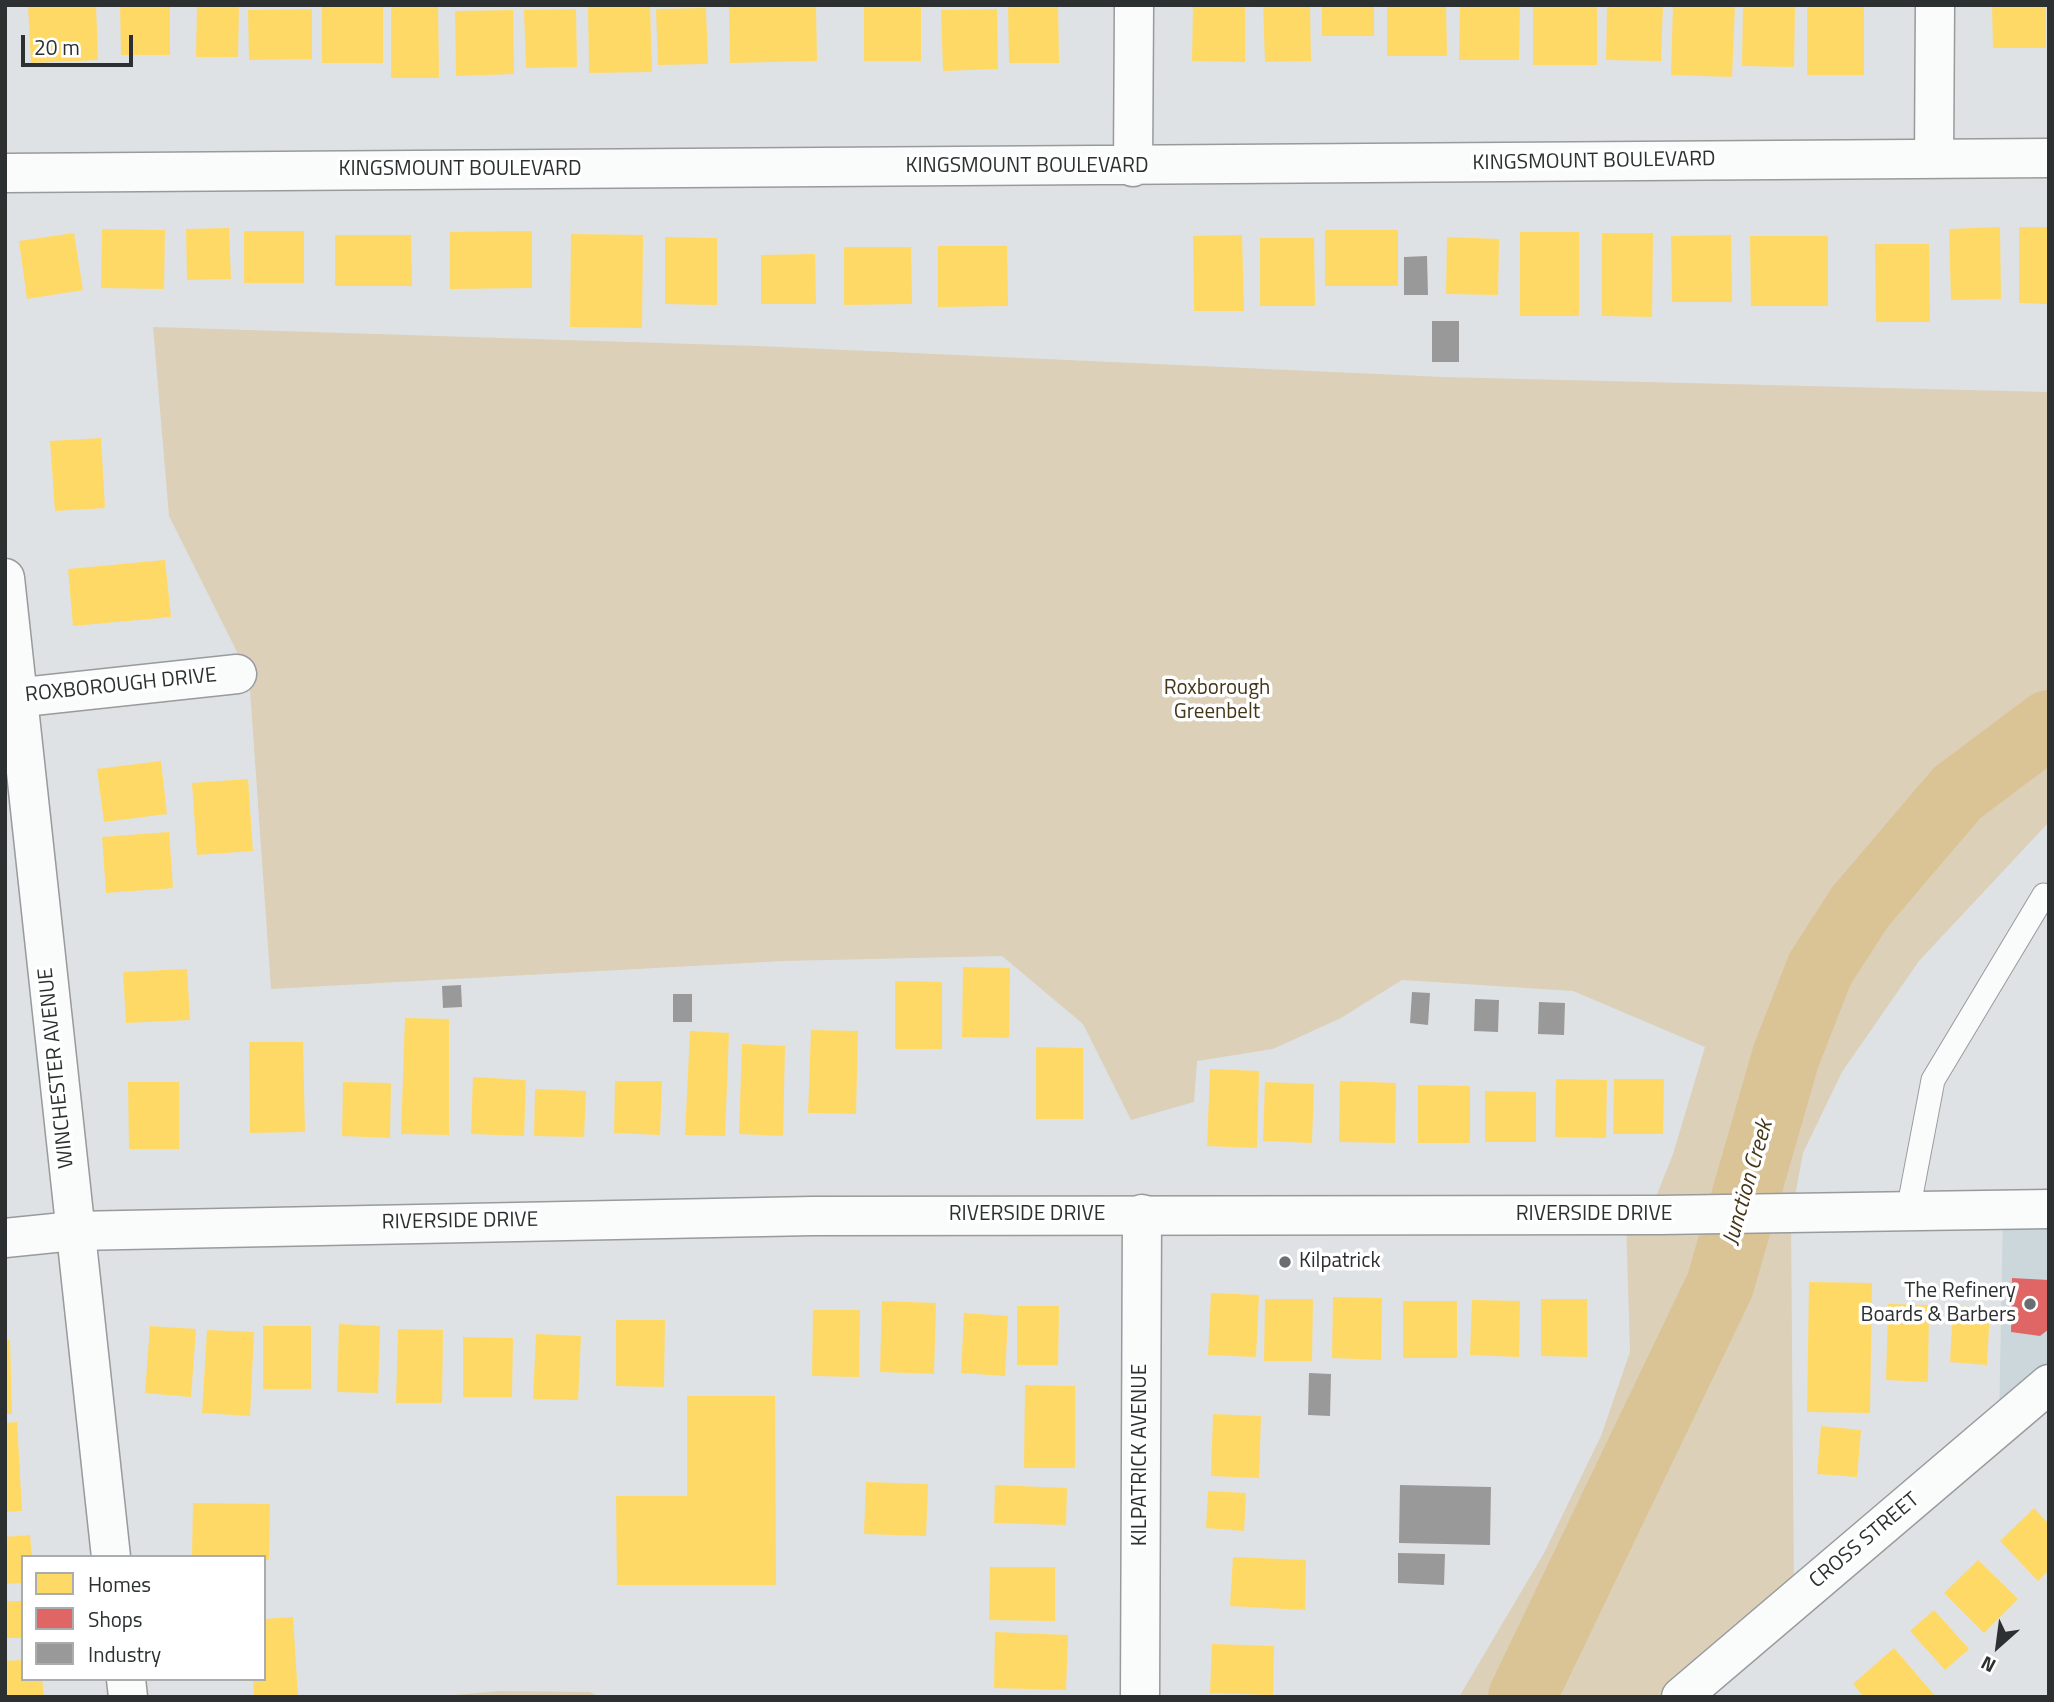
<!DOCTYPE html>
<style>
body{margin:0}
#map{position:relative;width:2054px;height:1702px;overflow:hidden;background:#dfe2e4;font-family:"Titillium Web",sans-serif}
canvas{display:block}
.frame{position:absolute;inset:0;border:7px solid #2d3031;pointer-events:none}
.legend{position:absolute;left:21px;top:1555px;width:245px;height:126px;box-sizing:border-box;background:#fff;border:2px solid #abacad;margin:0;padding:9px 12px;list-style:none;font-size:21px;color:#2d3031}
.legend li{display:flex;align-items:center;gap:14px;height:35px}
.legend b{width:35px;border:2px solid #abacad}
.north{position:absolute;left:1963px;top:1611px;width:70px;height:70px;-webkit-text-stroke:5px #fff;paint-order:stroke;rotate:208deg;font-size:19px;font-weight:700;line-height:28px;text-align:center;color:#2d3031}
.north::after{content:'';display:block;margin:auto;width:24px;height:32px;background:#2d3031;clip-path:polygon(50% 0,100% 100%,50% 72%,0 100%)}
.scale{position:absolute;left:21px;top:35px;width:112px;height:32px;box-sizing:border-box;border:4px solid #2d3031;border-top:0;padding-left:9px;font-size:21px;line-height:24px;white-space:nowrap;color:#2d3031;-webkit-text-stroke:5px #fff;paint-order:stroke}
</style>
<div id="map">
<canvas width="2054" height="1702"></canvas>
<div class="frame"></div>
<ul class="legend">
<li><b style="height:19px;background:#ffd966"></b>Homes</li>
<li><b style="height:19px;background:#e06666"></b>Shops</li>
<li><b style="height:19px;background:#999"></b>Industry</li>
</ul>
<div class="north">N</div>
<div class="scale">20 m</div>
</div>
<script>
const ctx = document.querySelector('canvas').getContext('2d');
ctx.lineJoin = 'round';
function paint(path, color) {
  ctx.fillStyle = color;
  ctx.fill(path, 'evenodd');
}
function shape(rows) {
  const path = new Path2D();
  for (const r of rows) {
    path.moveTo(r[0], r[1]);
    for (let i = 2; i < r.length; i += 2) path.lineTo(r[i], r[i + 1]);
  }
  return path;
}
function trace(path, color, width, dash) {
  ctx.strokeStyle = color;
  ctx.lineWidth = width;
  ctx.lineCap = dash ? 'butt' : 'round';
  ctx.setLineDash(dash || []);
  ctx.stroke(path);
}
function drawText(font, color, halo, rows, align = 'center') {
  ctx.font = font + ' "Titillium Web",sans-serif';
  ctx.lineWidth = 7;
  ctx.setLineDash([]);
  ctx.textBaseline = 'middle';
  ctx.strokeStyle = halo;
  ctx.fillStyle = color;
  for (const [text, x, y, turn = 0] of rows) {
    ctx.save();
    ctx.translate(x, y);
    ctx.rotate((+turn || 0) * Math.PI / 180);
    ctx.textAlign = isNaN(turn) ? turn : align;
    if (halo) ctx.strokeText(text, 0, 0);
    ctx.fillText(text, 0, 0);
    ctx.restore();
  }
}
const built = shape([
 [2049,1212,2049,1380,1999,1422,2003,1213]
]);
const green = shape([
 [153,327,758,346,1444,377,2049,392,2049,822,1919,961,1842,1072,1803,1153,1791,1218,1794,1597,1677,1697,1459,1697,1544,1553,1601,1436,1630,1352,1626,1220,1647,1219,1673,1154,1705,1047,1573,991,1402,980,1341,1018,1273,1049,1197,1061,1194,1102,1131,1120,1083,1024,1002,956,784,961,271,989,249,676,169,516],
 [499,1691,590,1692,599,1697,432,1697]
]);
const homes = shape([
 [28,5,96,5,98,60,31,63],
 [120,5,170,5,170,55,121,55],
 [197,5,239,5,238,57,196,57],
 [391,5,438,5,439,78,391,78],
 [588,5,650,5,652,72,589,73],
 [729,5,816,5,817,61,730,63],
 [864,5,921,5,921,61,864,61],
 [1008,5,1058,5,1059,63,1009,63],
 [1193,5,1245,5,1245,62,1192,61],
 [1263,5,1310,5,1311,61,1265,62],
 [1322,5,1374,5,1374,36,1322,36],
 [1387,5,1446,5,1447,56,1387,56],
 [1460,5,1520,5,1519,60,1459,60],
 [1533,5,1597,5,1597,65,1533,65],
 [1607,5,1663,5,1661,61,1606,60],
 [1673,5,1735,5,1732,77,1671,75],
 [1743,5,1795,5,1794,67,1742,66],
 [1807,5,1864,5,1864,75,1807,75],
 [1992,5,2046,5,2046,48,1993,48],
 [322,6,383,6,383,63,322,63],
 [706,8,708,64,658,65,656,9],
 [312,9,312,59,249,60,248,10],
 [576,9,577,67,526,68,524,10],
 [997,9,998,69,943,71,941,10],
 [513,10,514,74,456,76,455,11],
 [2000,227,2001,299,1951,300,1949,229],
 [2019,227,2049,227,2049,304,2019,303],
 [229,228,231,279,187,280,186,229],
 [102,229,165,230,164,289,101,288],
 [1325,230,1398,230,1398,286,1325,286],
 [244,231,304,231,304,283,244,283],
 [532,231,532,288,450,289,450,232],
 [1520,232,1579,232,1579,316,1520,316],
 [74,233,83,290,27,299,19,241],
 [1602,233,1653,233,1652,317,1602,316],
 [571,234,643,235,642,328,570,327],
 [335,235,411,235,412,286,335,286],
 [1242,235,1244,311,1194,311,1193,236],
 [1731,235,1732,302,1672,302,1671,236],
 [1750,236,1828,236,1828,306,1751,306],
 [665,237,717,238,717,305,665,304],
 [1447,237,1499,239,1498,295,1446,294],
 [1260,238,1314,238,1315,306,1260,306],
 [1875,244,1929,244,1930,322,1876,322],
 [938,246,1007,246,1008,306,938,307],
 [844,247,911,247,912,304,844,305],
 [815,254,816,304,761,304,761,255],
 [101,438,105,508,55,511,50,441],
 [165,560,171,617,73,626,68,569],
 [161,761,167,814,104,822,97,769],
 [248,779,253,851,197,855,192,783],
 [169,832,173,888,106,893,102,837],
 [963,967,1010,968,1009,1038,962,1037],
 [187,969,190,1020,126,1023,123,972],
 [895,981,942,982,942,1049,895,1049],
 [405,1018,449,1019,449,1135,401,1134],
 [811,1030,858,1031,856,1114,808,1113],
 [690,1031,729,1033,725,1136,685,1135],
 [249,1042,303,1042,305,1132,250,1133],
 [742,1044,785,1046,783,1136,739,1134],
 [1036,1047,1083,1048,1083,1119,1036,1119],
 [1210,1069,1259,1071,1257,1148,1207,1146],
 [473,1077,526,1080,524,1136,471,1134],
 [1556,1079,1607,1080,1606,1138,1555,1137],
 [1614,1079,1664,1079,1663,1134,1613,1134],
 [615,1081,662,1081,660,1135,614,1133],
 [1340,1081,1396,1083,1395,1143,1339,1142],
 [128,1082,179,1082,179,1149,129,1149],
 [343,1082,391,1083,390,1138,342,1136],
 [1265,1082,1314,1084,1312,1143,1263,1141],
 [1418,1085,1470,1086,1470,1143,1418,1143],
 [535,1089,586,1091,584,1137,534,1136],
 [1485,1091,1536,1092,1536,1142,1485,1142],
 [1809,1282,1872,1283,1870,1413,1807,1412],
 [1211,1293,1259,1295,1256,1357,1208,1355],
 [1333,1297,1382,1298,1381,1360,1332,1358],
 [1265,1299,1313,1299,1312,1361,1264,1361],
 [1541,1299,1587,1299,1587,1357,1541,1356],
 [1472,1300,1520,1301,1519,1357,1470,1355],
 [882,1301,936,1303,934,1374,880,1372],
 [1403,1301,1457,1301,1457,1358,1403,1358],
 [1888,1304,1929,1305,1928,1382,1886,1380],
 [1017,1306,1059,1306,1058,1365,1017,1365],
 [1953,1306,1990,1308,1987,1365,1950,1362],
 [813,1310,860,1310,859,1377,812,1376],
 [964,1313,1008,1316,1005,1376,961,1373],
 [616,1320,665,1320,664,1387,616,1386],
 [339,1324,380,1326,378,1393,337,1392],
 [150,1326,196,1329,191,1397,145,1393],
 [263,1326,311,1326,311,1389,263,1389],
 [398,1329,443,1330,442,1403,396,1403],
 [207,1330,254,1332,250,1416,202,1413],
 [536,1334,581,1336,578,1400,533,1399],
 [463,1337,513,1338,512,1397,463,1397],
 [5,1340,10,1340,12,1414,5,1414],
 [1025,1385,1075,1386,1075,1468,1024,1468],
 [687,1396,775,1396,776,1585,617,1585,616,1496,687,1496],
 [1213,1414,1261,1416,1259,1478,1211,1476],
 [17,1422,22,1511,5,1512,5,1423],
 [1821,1426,1861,1430,1857,1477,1817,1474],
 [866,1482,928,1484,926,1536,864,1534],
 [995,1485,1067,1488,1066,1525,994,1523],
 [1208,1491,1246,1493,1244,1531,1206,1528],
 [193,1503,270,1504,269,1560,264,1560,264,1557,192,1557],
 [2034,1508,2049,1524,2049,1570,2038,1581,2000,1541],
 [30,1535,32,1557,23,1557,23,1583,5,1584,5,1537],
 [1233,1557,1306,1560,1305,1610,1230,1606],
 [1978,1560,2018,1599,1984,1633,1944,1593],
 [990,1567,1055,1567,1055,1621,989,1620],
 [5,1601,23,1601,23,1638,5,1638],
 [1934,1610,1969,1649,1945,1670,1910,1631],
 [293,1617,298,1697,254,1697,253,1679,264,1679,264,1619],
 [995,1632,1068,1635,1066,1690,994,1688],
 [1212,1644,1274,1646,1273,1695,1210,1693],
 [1894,1648,1936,1697,1864,1697,1853,1684],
 [23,1660,23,1679,42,1679,44,1697,5,1697,5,1661]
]);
const shops = shape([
 [2012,1278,2049,1280,2049,1329,2040,1336,2011,1332]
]);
const industry = shape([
 [1427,256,1428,295,1404,295,1404,257],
 [1432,321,1459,321,1459,362,1432,362],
 [461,985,462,1007,443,1008,442,986],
 [1412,992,1430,993,1428,1025,1410,1023],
 [673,994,692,994,692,1022,673,1022],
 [1475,999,1499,1000,1498,1032,1474,1031],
 [1539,1002,1565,1003,1564,1035,1538,1034],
 [1309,1373,1331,1374,1330,1416,1308,1415],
 [1400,1485,1491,1487,1490,1545,1399,1543],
 [1398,1553,1445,1554,1444,1585,1398,1583]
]);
const river = shape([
 [1522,1697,1720,1285,1786,1056,1820,969,1860,907,1957,793,2049,724]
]);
const lane = shape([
 [1908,1211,1933,1080,2044,895]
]);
const street = shape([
 [1934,159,1935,5],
 [1133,167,1134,5],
 [5,173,2049,158],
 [5,578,111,1557],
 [5,699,237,674],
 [126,1679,128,1697],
 [1140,1697,1142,1214],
 [1681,1697,2049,1384]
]);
const secondary = shape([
 [5,1238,74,1231,812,1216,1660,1215,2049,1209]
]);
const markers = [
 [1285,1262,7,"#6b6e70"],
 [2030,1304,7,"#6b6e70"]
];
const streetNames = [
 ["KINGSMOUNT BOULEVARD",1594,162,-1],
 ["KINGSMOUNT BOULEVARD",1027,167],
 ["KINGSMOUNT BOULEVARD",460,170],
 ["ROXBOROUGH DRIVE",121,686,-6],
 ["WINCHESTER AVENUE",57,1068,-96],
 ["RIVERSIDE DRIVE",1027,1215],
 ["RIVERSIDE DRIVE",1594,1215],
 ["RIVERSIDE DRIVE",460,1222,-1],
 ["KILPATRICK AVENUE",1141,1455,-90],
 ["CROSS STREET",1865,1541,-40]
];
const parkNames = [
 ["Roxborough",1217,689],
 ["Greenbelt",1217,713]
];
const poiNames = [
 ["Kilpatrick",1299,1262],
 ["The Refinery",2016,1292,"right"],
 ["Boards & Barbers",2016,1316,"right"]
];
const waterNames = [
 ["Junction Creek",1749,1183,-74]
];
paint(built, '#ccd7db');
paint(green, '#dcd0b9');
paint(homes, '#ffd966');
paint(shops, '#e06666');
paint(industry, '#999');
trace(river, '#dac496', 68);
trace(lane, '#989a9c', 25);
trace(street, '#989a9c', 41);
trace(secondary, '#989a9c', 41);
trace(lane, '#fafbfb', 23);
trace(street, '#fafbfb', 38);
trace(secondary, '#fafbfb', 38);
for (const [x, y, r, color] of markers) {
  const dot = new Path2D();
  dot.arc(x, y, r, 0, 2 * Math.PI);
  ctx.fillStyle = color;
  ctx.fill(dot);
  trace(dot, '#fff', 2.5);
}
drawText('21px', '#2d3031', '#fff', streetNames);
drawText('21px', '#453619', '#fff', parkNames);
drawText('21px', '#2d3031', '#fff', poiNames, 'left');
drawText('italic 23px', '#433517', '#fff', waterNames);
</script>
